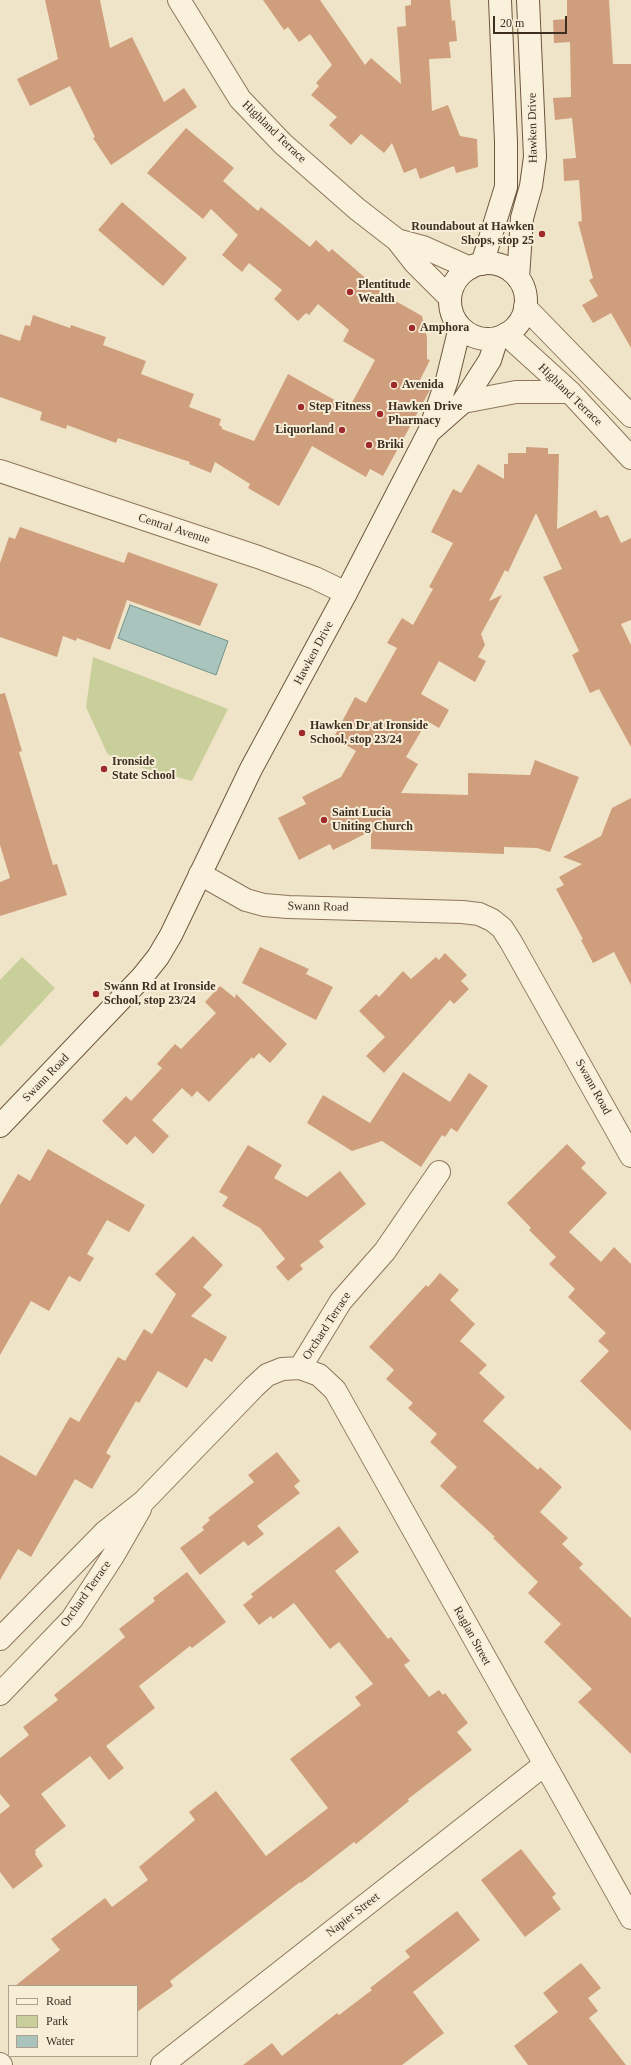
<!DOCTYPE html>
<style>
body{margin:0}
#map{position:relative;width:631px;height:2065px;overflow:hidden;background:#f0e4c8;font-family:"Times New Roman",serif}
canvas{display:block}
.legend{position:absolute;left:8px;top:1985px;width:130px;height:72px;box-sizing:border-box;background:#f7eed8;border:1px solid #ada18e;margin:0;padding:5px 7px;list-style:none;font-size:12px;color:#3d2e20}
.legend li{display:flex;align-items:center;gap:8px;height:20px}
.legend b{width:20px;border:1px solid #ada18e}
.scale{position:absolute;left:493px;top:16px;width:74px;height:18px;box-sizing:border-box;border:2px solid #3d2e20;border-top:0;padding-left:5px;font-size:12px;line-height:14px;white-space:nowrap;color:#3d2e20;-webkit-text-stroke:3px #f7eed8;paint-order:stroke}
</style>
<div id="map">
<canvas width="631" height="2065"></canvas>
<ul class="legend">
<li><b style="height:5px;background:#faf1dc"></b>Road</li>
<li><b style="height:11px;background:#c9cf9b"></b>Park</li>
<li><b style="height:11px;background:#a9c4bc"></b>Water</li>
</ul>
<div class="scale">20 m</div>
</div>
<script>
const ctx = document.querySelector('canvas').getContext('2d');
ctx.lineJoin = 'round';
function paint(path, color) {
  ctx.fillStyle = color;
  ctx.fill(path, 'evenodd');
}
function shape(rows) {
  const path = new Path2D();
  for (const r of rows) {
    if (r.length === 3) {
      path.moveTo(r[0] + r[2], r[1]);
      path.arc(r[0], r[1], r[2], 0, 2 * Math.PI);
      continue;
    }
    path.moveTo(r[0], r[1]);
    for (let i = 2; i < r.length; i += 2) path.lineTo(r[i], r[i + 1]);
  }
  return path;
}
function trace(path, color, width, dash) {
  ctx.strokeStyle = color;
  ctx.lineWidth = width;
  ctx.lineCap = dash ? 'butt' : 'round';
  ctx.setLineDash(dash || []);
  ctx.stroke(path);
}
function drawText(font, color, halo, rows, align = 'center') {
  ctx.font = font + ' "Times New Roman",serif';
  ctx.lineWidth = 4;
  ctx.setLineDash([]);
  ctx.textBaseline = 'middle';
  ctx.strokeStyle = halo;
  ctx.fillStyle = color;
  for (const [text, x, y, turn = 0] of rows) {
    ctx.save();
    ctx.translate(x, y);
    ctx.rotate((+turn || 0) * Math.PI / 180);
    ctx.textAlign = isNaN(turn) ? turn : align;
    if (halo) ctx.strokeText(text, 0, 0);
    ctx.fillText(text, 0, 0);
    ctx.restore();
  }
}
const green = shape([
 [93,657,228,709,192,781,116,761,107,753,86,707],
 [22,957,55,988,0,1047,0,980]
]);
const water = shape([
 [130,605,228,641,216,675,118,638,130,605]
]);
const building = shape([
 [45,0,100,0,110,48,132,37,164,102,184,88,197,107,111,165,93,138,95,137,70,86,30,106,17,79,58,59],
 [263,0,320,0,365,65,371,58,401,84,397,27,406,26,405,6,411,5,411,0,450,0,452,21,455,20,457,41,449,42,451,58,429,59,432,111,448,105,460,136,477,139,478,167,456,173,454,166,420,179,416,168,404,173,392,143,384,153,361,134,351,145,329,125,337,117,311,95,319,86,316,83,332,65,310,34,299,42,288,27,284,30],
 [567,0,609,0,613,64,631,64,631,348,611,313,593,323,582,305,598,296,589,280,593,278,578,222,582,221,579,180,564,181,563,159,576,158,572,118,555,120,553,98,571,97,570,42,554,43,553,20,567,19],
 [186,128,234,168,223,181,258,211,261,207,310,247,316,240,329,252,332,249,385,295,422,316,427,338,427,359,430,360,420,380,430,390,383,476,370,469,366,477,312,446,279,506,248,488,250,484,215,462,211,473,189,464,190,462,118,438,116,443,67,425,66,429,40,420,42,412,0,397,0,334,20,341,25,325,30,326,33,315,70,328,71,325,106,337,103,345,146,361,141,374,194,394,189,407,221,419,219,425,222,427,222,429,254,441,288,374,349,408,375,360,343,341,349,330,318,304,309,315,306,313,298,321,274,299,282,290,249,263,242,272,222,255,238,235,211,209,203,219,147,173],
 [122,202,187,258,163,286,98,230],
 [526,447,548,448,548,454,559,454,557,529,596,510,600,518,608,515,621,543,631,538,631,620,621,624,631,645,631,747,599,689,590,693,572,655,579,651,543,577,562,569,536,513,508,572,505,570,489,601,502,595,481,634,485,645,478,657,486,661,475,682,439,661,421,694,449,710,439,728,427,721,406,757,418,764,401,793,468,795,468,773,530,775,535,760,550,766,579,777,550,852,537,848,504,847,504,854,371,849,371,831,333,850,330,844,299,860,278,818,306,804,302,797,341,777,356,751,346,745,348,742,335,735,355,697,366,703,397,648,387,643,402,618,413,625,433,589,429,587,453,543,431,532,453,489,461,493,478,464,504,479,504,464,508,464,508,453,526,453],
 [20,527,124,563,128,552,218,584,200,626,127,600,110,650,77,638,76,641,63,636,57,657,0,637,0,563,9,537,15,539],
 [5,693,22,751,19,752,53,865,57,864,67,895,0,916,0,882,10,878,0,845,0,694],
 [631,798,631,985,614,952,593,963,581,940,583,939,556,889,564,885,559,877,582,864,563,857,601,836,612,808],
 [260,947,309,969,306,974,333,987,316,1020,242,983],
 [445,953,467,975,461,981,469,989,454,1004,450,1000,384,1073,366,1056,385,1037,359,1011,376,994,379,997,403,971,411,979,436,957,439,960],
 [220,986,235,998,236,994,287,1044,270,1063,259,1053,253,1059,252,1057,209,1102,197,1091,192,1097,182,1088,152,1120,169,1136,153,1154,135,1136,127,1145,102,1121,126,1096,131,1101,162,1068,157,1064,175,1044,181,1049,216,1013,205,1002],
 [403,1072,450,1102,469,1073,488,1086,457,1132,451,1128,445,1137,442,1135,421,1167,382,1141,352,1151,307,1123,323,1095,370,1123],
 [567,1144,586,1163,581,1168,607,1193,569,1232,601,1262,614,1247,631,1264,631,1431,580,1381,609,1351,598,1341,606,1333,568,1297,575,1289,549,1264,556,1257,529,1230,531,1228,507,1203],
 [248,1145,282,1165,274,1178,307,1197,340,1171,366,1204,319,1241,324,1247,300,1265,303,1269,288,1281,276,1267,285,1259,260,1228,222,1206,228,1197,219,1192],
 [48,1149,145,1205,129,1232,107,1220,87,1254,94,1258,80,1282,69,1276,49,1311,31,1301,0,1355,0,1205,18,1174,30,1181],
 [193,1236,223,1265,203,1287,212,1295,191,1316,227,1337,212,1362,205,1358,187,1388,158,1371,139,1403,136,1401,106,1453,111,1456,92,1489,75,1479,31,1557,18,1549,0,1580,0,1455,36,1476,70,1417,79,1422,118,1357,125,1361,144,1329,152,1334,176,1294,155,1274],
 [440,1273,459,1290,450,1300,475,1324,460,1341,487,1365,479,1373,505,1397,483,1421,538,1470,540,1467,562,1487,540,1512,568,1538,562,1544,583,1564,579,1568,631,1618,631,1754,578,1702,592,1689,544,1642,561,1624,528,1593,538,1582,493,1538,495,1537,440,1486,457,1467,430,1442,437,1434,408,1408,413,1403,386,1379,394,1370,369,1347,426,1285,428,1287],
 [277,1452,300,1481,294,1486,300,1493,257,1526,264,1534,248,1546,244,1541,200,1575,180,1548,204,1530,202,1527,210,1520,208,1518,254,1482,248,1475],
 [339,1526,359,1552,335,1571,388,1639,391,1637,410,1661,404,1665,429,1697,439,1690,443,1695,445,1693,468,1723,457,1732,472,1750,408,1799,409,1801,356,1844,354,1842,301,1883,300,1882,170,1981,173,1986,137,2012,137,1986,15,1986,60,1950,51,1939,105,1898,112,1907,148,1880,139,1867,195,1820,189,1812,216,1791,266,1856,328,1808,290,1759,361,1705,355,1697,373,1684,339,1642,330,1649,294,1603,273,1619,271,1616,259,1625,243,1605,253,1597,251,1594],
 [187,1572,226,1622,192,1648,190,1646,139,1686,155,1708,106,1746,124,1768,109,1780,90,1756,41,1794,66,1826,35,1850,36,1852,35,1854,43,1866,13,1889,0,1872,0,1814,10,1806,0,1794,0,1758,29,1735,23,1727,58,1700,54,1695,125,1637,119,1629,155,1601,153,1598],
 [521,1849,556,1894,552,1897,561,1909,525,1937,481,1880],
 [457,1911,480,1940,413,1992,444,2033,402,2065,243,2065,272,2043,282,2056,337,2013,339,2015,372,1990,370,1988,410,1957,405,1951],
 [581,1963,601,1988,588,1998,598,2011,589,2018,626,2065,528,2065,514,2046,558,2012,543,1993]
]);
const street = shape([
 [179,0,240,99,283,144,357,209,397,240,415,263,450,298],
 [397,240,423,247,470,268],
 [525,307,631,416],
 [506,334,570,392,631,458],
 [463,402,516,392,570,392],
 [0,471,258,557,315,578,346,593],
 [200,874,246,900,264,905,288,907,462,912,479,914,492,920,502,928,511,942,631,1156],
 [300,1368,341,1301,385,1251,439,1172],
 [0,1639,105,1532,143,1502,254,1387,267,1375,282,1369,300,1368,319,1375,335,1390,631,1918],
 [0,1694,72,1619,113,1556,140,1509],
 [0,2064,1,2065],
 [162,2065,544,1765]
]);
const secondary = shape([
 [488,301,38],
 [482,264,506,187,506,142,500,0],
 [518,278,522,218,531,186,535,157,528,0],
 [429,432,463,402,490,360,497,338],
 [0,1126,142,977,158,957,171,935,251,769,346,593,429,432,447,380,460,327]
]);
const markers = [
 [542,234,4,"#9e2a2b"],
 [350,292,4,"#9e2a2b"],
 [412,328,4,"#9e2a2b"],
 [394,385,4,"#9e2a2b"],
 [301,407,4,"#9e2a2b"],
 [380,414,4,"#9e2a2b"],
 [342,430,4,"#9e2a2b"],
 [369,445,4,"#9e2a2b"],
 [302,733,4,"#9e2a2b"],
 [104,769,4,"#9e2a2b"],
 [324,820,4,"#9e2a2b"],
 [96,994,4,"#9e2a2b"]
];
const streetNames = [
 ["Hawken Drive",533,128,-91],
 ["Highland Terrace",274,132,44],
 ["Highland Terrace",570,395,44],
 ["Central Avenue",174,529,18],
 ["Hawken Drive",314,653,-62],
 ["Swann Road",318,907,1],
 ["Swann Road",46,1078,-46],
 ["Swann Road",593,1087,61],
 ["Orchard Terrace",327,1326,-57],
 ["Orchard Terrace",86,1594,-55],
 ["Raglan Street",472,1636,61],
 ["Napier Street",353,1915,-38]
];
const poiNames = [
 ["Roundabout at Hawken",534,227,"right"],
 ["Shops, stop 25",534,241,"right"],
 ["Plentitude",358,285],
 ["Wealth",358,299],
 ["Amphora",420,328],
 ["Avenida",402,385],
 ["Step Fitness",309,407],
 ["Hawken Drive",388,407],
 ["Pharmacy",388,421],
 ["Liquorland",334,430,"right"],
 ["Briki",377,445],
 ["Hawken Dr at Ironside",310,726],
 ["School, stop 23/24",310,740],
 ["Ironside",112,762],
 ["State School",112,776],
 ["Saint Lucia",332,813],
 ["Uniting Church",332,827],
 ["Swann Rd at Ironside",104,987],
 ["School, stop 23/24",104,1001]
];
paint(green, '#c9cf9b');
paint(water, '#a9c4bc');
trace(water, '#6f938a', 1);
paint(building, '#cf9f7d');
trace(street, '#8d765c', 24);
trace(secondary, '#6f573f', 24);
trace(street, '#faf1dc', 22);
trace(secondary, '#faf1dc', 22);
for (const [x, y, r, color] of markers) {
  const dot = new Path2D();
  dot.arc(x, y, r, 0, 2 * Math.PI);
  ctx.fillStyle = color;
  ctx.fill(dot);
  trace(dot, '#f7eed8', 1.5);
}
drawText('12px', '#3d2e20', '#f7eed8', streetNames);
drawText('bold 12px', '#3d2e20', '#f7eed8', poiNames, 'left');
</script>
